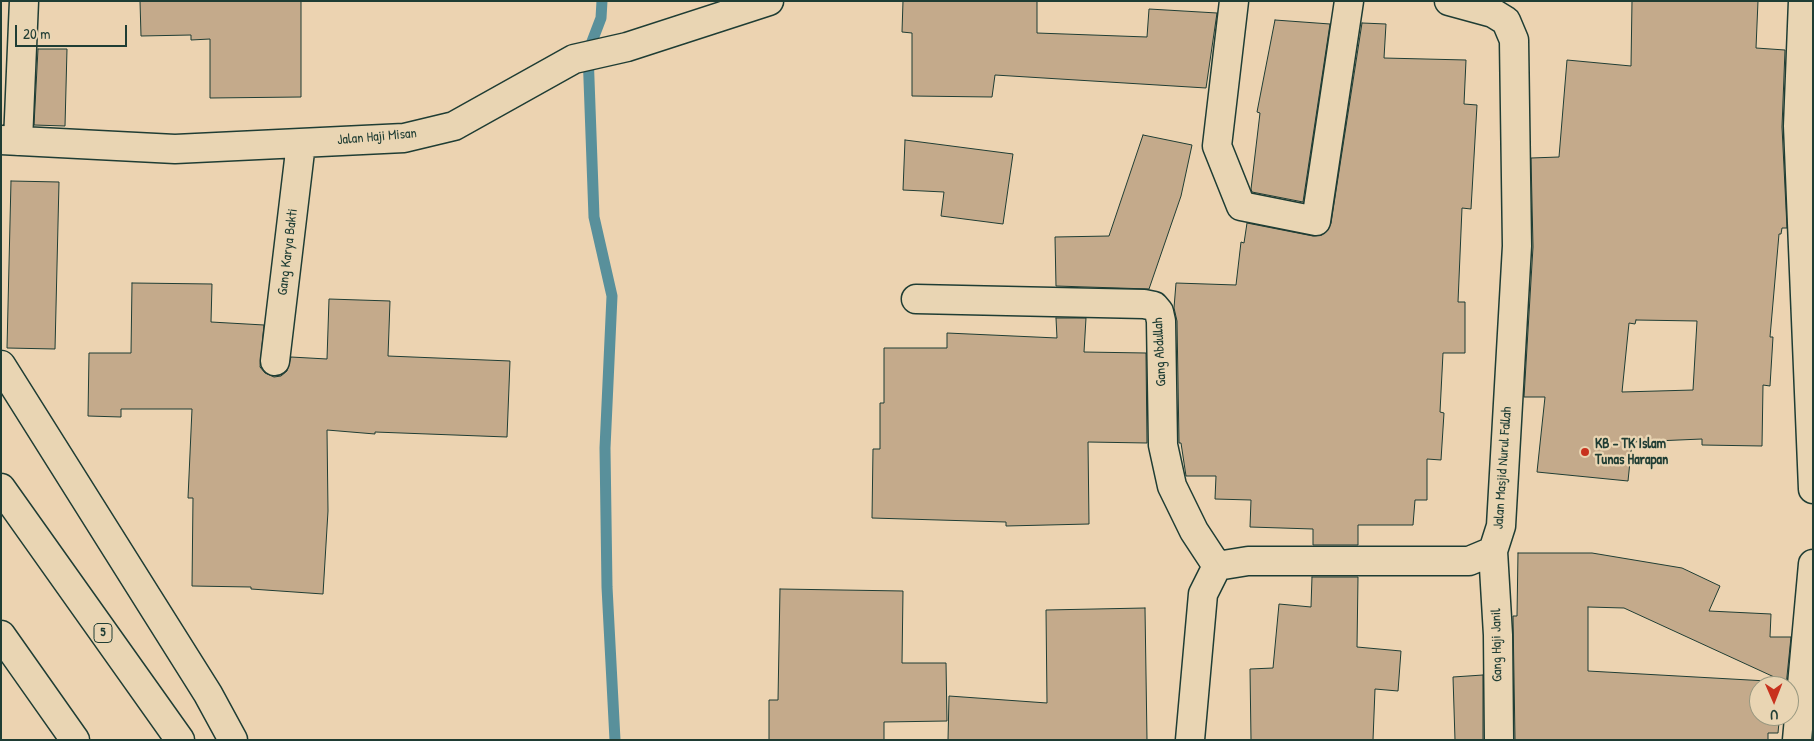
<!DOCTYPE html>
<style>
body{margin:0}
#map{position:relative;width:1814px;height:741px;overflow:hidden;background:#ecd3b1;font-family:"Patrick Hand",sans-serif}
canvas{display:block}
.frame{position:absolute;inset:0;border:2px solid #1f3d34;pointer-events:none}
.north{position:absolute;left:1749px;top:676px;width:50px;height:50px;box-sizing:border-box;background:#e9d5b3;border:1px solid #989880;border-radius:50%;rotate:179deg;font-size:14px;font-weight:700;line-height:20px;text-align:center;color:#1f3d34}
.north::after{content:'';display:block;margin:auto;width:18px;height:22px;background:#c8321e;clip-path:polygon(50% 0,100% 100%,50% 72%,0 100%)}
.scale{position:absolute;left:15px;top:25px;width:112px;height:22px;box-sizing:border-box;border:2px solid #1f3d34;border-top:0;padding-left:6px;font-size:15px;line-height:18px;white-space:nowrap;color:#1f3d34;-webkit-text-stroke:4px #e9d5b3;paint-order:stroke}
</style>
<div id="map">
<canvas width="1814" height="741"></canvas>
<div class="frame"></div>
<div class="north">U</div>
<div class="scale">20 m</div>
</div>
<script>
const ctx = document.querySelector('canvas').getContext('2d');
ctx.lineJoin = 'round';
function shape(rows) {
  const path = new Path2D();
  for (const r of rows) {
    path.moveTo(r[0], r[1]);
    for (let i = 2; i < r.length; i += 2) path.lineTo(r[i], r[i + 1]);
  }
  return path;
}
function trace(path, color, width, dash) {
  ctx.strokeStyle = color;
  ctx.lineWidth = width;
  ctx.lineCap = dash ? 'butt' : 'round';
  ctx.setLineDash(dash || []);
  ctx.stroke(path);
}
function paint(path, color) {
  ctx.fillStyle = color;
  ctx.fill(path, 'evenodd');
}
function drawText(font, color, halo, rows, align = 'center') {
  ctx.font = font + ' "Patrick Hand",sans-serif';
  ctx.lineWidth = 4.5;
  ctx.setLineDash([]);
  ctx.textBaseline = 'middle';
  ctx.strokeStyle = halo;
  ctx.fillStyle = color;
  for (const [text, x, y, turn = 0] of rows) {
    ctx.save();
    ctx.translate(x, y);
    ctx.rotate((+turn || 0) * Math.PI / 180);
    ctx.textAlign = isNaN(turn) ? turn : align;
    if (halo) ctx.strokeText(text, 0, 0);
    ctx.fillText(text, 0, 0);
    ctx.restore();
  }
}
const stream = shape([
 [602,1,601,18,588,52,594,217,612,296,605,448,607,587,615,740]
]);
const building = shape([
 [140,1,301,1,301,97,210,98,210,39,191,40,191,35,141,36,140,1],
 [903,1,1037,1,1037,33,1147,37,1149,9,1217,13,1206,88,995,75,992,97,912,96,912,33,902,32,903,1],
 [1632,1,1758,1,1756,48,1785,50,1782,127,1787,228,1782,228,1781,234,1779,234,1770,337,1773,337,1770,386,1763,385,1762,446,1702,445,1702,439,1632,442,1628,481,1537,472,1545,397,1524,397,1533,247,1531,158,1559,157,1567,60,1631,66,1632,1],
 [1636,320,1697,321,1693,390,1622,392,1629,323,1635,324,1636,320],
 [1275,20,1330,24,1303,202,1252,192,1251,189,1260,113,1257,112,1275,20],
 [1362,23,1386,24,1384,58,1466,60,1464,104,1477,105,1471,209,1462,208,1458,302,1465,302,1465,353,1443,353,1440,412,1444,413,1441,460,1427,459,1427,500,1415,500,1413,525,1358,525,1358,545,1313,545,1313,529,1250,527,1251,500,1215,499,1216,476,1186,476,1181,443,1179,443,1177,321,1174,308,1176,283,1236,285,1241,242,1244,243,1247,223,1313,236,1322,235,1328,230,1331,223,1362,23],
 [38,49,67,49,65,126,34,125,38,49],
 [1143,135,1192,145,1181,196,1149,289,1056,286,1055,237,1109,236,1143,135],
 [905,140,1013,154,1003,224,941,216,944,192,903,190,905,140],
 [11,181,59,182,55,349,7,348,11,181],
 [132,283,212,284,211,322,264,325,260,367,265,373,274,377,281,376,287,371,291,357,327,359,329,299,390,301,388,356,510,361,507,437,375,432,375,434,327,430,328,511,323,594,251,589,251,587,192,586,193,498,188,498,192,409,121,409,121,417,88,416,89,353,131,353,132,283],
 [1056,318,1086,318,1084,352,1146,353,1147,443,1088,442,1089,524,1006,526,1006,522,872,518,873,449,880,449,880,403,884,403,884,348,947,348,947,333,1057,338,1056,318],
 [1518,553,1592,553,1682,568,1720,586,1709,611,1771,614,1770,637,1791,637,1786,686,1759,686,1759,716,1783,716,1783,722,1779,722,1778,733,1768,733,1768,740,1515,740,1513,616,1517,616,1518,553],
 [1588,607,1624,608,1785,682,1588,671,1588,607],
 [1312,577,1358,577,1357,647,1401,651,1398,691,1375,689,1373,740,1251,740,1250,669,1273,668,1279,604,1311,607,1312,577],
 [780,589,903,591,902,663,946,663,947,721,884,722,884,740,769,740,769,700,778,700,780,589],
 [1145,608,1147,740,948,740,949,696,1047,703,1046,610,1145,608],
 [1483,675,1483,740,1455,740,1453,677,1483,675]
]);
const minor = shape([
 [1234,1,1217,146,1241,206,1316,221,1349,1],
 [1803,1,1798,126,1813,126],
 [1798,126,1813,489],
 [1,140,175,149,404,138,454,126,574,59,627,47,769,1],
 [18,141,24,1],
 [916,299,1144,304,1154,306,1159,312,1161,321,1163,445,1172,486,1194,531,1217,566],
 [275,361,301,143],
 [1493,551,1498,635,1499,740],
 [1190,740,1203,594,1217,566,1248,561,1469,561,1493,551,1501,526,1517,246,1514,40,1506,21,1493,13,1449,1],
 [1797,740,1813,564]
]);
const highway = shape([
 [1,365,208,694,233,740],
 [1,488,180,740],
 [1,635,75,740]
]);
const markers = [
 [1585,452,5,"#c8321e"]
];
const shields = [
 [103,633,18]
];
const shieldNames = [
 ["5",103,633]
];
const streetNames = [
 ["Jalan Haji Misan",377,137,-5],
 ["Gang Karya Bakti",288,252,-83],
 ["Gang Abdullah",1160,352,-93],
 ["Jalan Masjid Nurul Fallah",1503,468,-86],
 ["Gang Haji Janil",1497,645,-91]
];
const poiNames = [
 ["KB - TK Islam",1595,444],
 ["Tunas Harapan",1595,460]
];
trace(stream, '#59909b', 11);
paint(building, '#c4aa8b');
trace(building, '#1f3d34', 1);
trace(minor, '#1f3d34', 31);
trace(highway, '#1f3d34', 31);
trace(minor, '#e9d5b3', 28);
trace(highway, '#e9d5b3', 28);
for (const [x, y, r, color] of markers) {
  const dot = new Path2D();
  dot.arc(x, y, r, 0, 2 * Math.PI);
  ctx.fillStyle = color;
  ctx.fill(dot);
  trace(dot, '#e9d5b3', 2);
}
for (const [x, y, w] of shields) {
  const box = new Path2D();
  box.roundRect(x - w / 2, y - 9.5, w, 19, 4);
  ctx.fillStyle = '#e9d5b3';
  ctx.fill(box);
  trace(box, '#1f3d34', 1);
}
drawText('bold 12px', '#1f3d34', null, shieldNames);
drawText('14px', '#1f3d34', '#e9d5b3', streetNames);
drawText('bold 14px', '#1f3d34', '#e9d5b3', poiNames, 'left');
</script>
